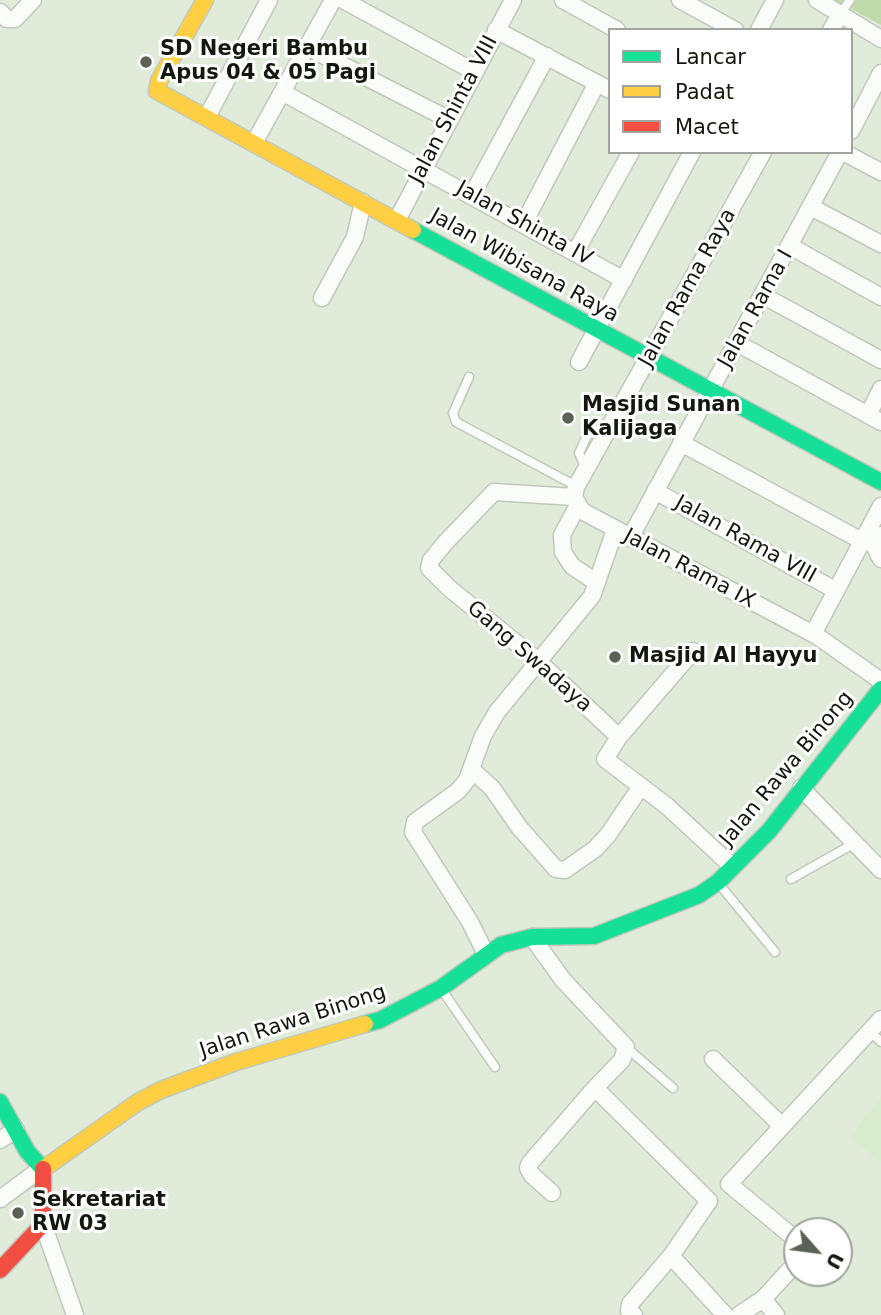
<!DOCTYPE html>
<style>
body{margin:0}
#map{position:relative;width:881px;height:1315px;overflow:hidden;background:#e1ebda;font-family:"DejaVu Sans",sans-serif}
canvas{display:block}
.legend{position:absolute;left:608px;top:28px;width:245px;height:126px;box-sizing:border-box;background:#fff;border:2px solid #a0a39e;margin:0;padding:9px 12px;list-style:none;font-size:21px;color:#12180d}
.legend li{display:flex;align-items:center;gap:14px;height:35px}
.legend b{width:35px;border:2px solid #a0a39e}
.north{position:absolute;left:783px;top:1217px;width:70px;height:70px;box-sizing:border-box;background:#fff;border:2px solid #a0a39e;border-radius:50%;rotate:118deg;font-size:19px;font-weight:700;line-height:28px;text-align:center;color:#12180d}
.north::after{content:'';display:block;margin:auto;width:24px;height:32px;background:#5a6255;clip-path:polygon(50% 0,100% 100%,50% 72%,0 100%)}
</style>
<div id="map">
<canvas width="881" height="1315"></canvas>
<ul class="legend">
<li><b style="height:9px;background:#16e098"></b>Lancar</li>
<li><b style="height:9px;background:#ffcf43"></b>Padat</li>
<li><b style="height:9px;background:#f24e42"></b>Macet</li>
</ul>
<div class="north">U</div>
</div>
<script>
const ctx = document.querySelector('canvas').getContext('2d');
ctx.lineJoin = 'round';
function paint(path, color) {
  ctx.fillStyle = color;
  ctx.fill(path, 'evenodd');
}
function shape(rows) {
  const path = new Path2D();
  for (const r of rows) {
    path.moveTo(r[0], r[1]);
    for (let i = 2; i < r.length; i += 2) path.lineTo(r[i], r[i + 1]);
  }
  return path;
}
function trace(path, color, width, dash) {
  ctx.strokeStyle = color;
  ctx.lineWidth = width;
  ctx.lineCap = dash ? 'butt' : 'round';
  ctx.setLineDash(dash || []);
  ctx.stroke(path);
}
function drawText(font, color, halo, rows, align = 'center') {
  ctx.font = font + ' "DejaVu Sans",sans-serif';
  ctx.lineWidth = 6;
  ctx.setLineDash([]);
  ctx.textBaseline = 'middle';
  ctx.strokeStyle = halo;
  ctx.fillStyle = color;
  for (const [text, x, y, turn = 0] of rows) {
    ctx.save();
    ctx.translate(x, y);
    ctx.rotate((+turn || 0) * Math.PI / 180);
    ctx.textAlign = isNaN(turn) ? turn : align;
    if (halo) ctx.strokeText(text, 0, 0);
    ctx.fillText(text, 0, 0);
    ctx.restore();
  }
}
const built = shape([
 [881,1097,881,1162,849,1137]
]);
const green = shape([
 [834,0,881,0,881,25,846,6]
]);
const lane = shape([
 [841,13,850,0],
 [469,377,453,413,456,422,576,486],
 [586,469,579,453,587,436,595,430,607,433],
 [791,879,853,844],
 [719,884,775,952],
 [442,990,495,1067],
 [870,1031,881,1042],
 [626,1047,673,1088]
]);
const street = shape([
 [343,0,473,71],
 [563,0,617,30],
 [680,0,735,30],
 [817,0,881,39],
 [0,12,7,19,15,19,33,0],
 [496,30,610,90],
 [759,30,775,0],
 [831,30,841,13],
 [307,47,448,119],
 [282,92,624,280],
 [207,117,269,0],
 [851,131,881,73],
 [254,143,333,0],
 [763,152,576,487,574,497,582,511,817,636,881,681],
 [843,152,881,172],
 [472,195,547,56],
 [811,207,881,244],
 [397,220,513,0],
 [524,223,597,83],
 [790,246,881,297],
 [576,251,631,152],
 [764,296,881,360],
 [322,298,355,237,363,202],
 [737,343,881,422],
 [579,362,692,152],
 [868,415,881,389],
 [681,443,862,541],
 [655,491,835,590],
 [574,497,494,492,445,543,431,560,429,568,449,588,537,660,619,737,605,759,667,806,733,867],
 [577,507,562,535,563,552,572,566,596,582],
 [630,538,840,152],
 [881,559,874,546,881,535],
 [813,634,881,506],
 [619,737,693,651],
 [471,769,492,788,519,827,556,869,565,870,595,849,608,835,640,788],
 [801,788,881,870],
 [532,937,563,980,626,1047,622,1060,595,1088,709,1201,671,1256,725,1315],
 [486,954,470,922,413,832,415,822,458,791,467,780,483,736,497,712,592,596,615,530],
 [713,1059,782,1126],
 [0,1140,16,1130],
 [552,1193,532,1175,528,1168,530,1163,595,1088],
 [0,1199,42,1168],
 [43,1224,75,1315],
 [797,1245,793,1237,729,1184,881,1019],
 [634,1315,629,1311,630,1304,671,1256],
 [739,1315,763,1299],
 [776,1315,763,1299,797,1262]
]);
const fast = shape([
 [413,230,881,482],
 [365,1024,380,1020,441,988,501,945,532,937,594,936,699,895,718,882,769,831,881,689],
 [0,1102,27,1151,43,1169]
]);
const slow = shape([
 [205,0,159,81,157,91,413,230],
 [43,1169,138,1102,161,1090,236,1062,365,1024]
]);
const jam = shape([
 [0,1270,43,1224,43,1169]
]);
const markers = [
 [146,62,7,"#5a6255"],
 [568,418,7,"#5a6255"],
 [615,657,7,"#5a6255"],
 [18,1213,7,"#5a6255"]
];
const poiNames = [
 ["SD Negeri Bambu",160,50],
 ["Apus 04 & 05 Pagi",160,74],
 ["Masjid Sunan",582,406],
 ["Kalijaga",582,430],
 ["Masjid Al Hayyu",629,657],
 ["Sekretariat",32,1201],
 ["RW 03",32,1225]
];
const streetNames = [
 ["Jalan Shinta VIII",454,110,-62],
 ["Jalan Shinta IV",524,224,29],
 ["Jalan Wibisana Raya",524,266,29],
 ["Jalan Rama Raya",688,288,-61],
 ["Jalan Rama I",756,309,-61],
 ["Jalan Rama VIII",745,540,29],
 ["Jalan Rama IX",689,569,28],
 ["Gang Swadaya",529,657,41],
 ["Jalan Rawa Binong",787,769,-50],
 ["Jalan Rawa Binong",293,1022,-18]
];
paint(built, '#daecce');
paint(green, '#bfdaaa');
trace(lane, '#c1c8bb', 11);
trace(street, '#c1c8bb', 19);
trace(fast, '#c1c8bb', 19);
trace(slow, '#c1c8bb', 19);
trace(jam, '#c1c8bb', 19);
trace(lane, '#fafcf9', 8);
trace(street, '#fafcf9', 16);
trace(fast, '#16e098', 16);
trace(slow, '#ffcf43', 16);
trace(jam, '#f24e42', 16);
for (const [x, y, r, color] of markers) {
  const dot = new Path2D();
  dot.arc(x, y, r, 0, 2 * Math.PI);
  ctx.fillStyle = color;
  ctx.fill(dot);
  trace(dot, '#fff', 2.5);
}
drawText('bold 21px', '#12180d', '#fff', poiNames, 'left');
drawText('21px', '#12180d', '#fff', streetNames);
</script>
